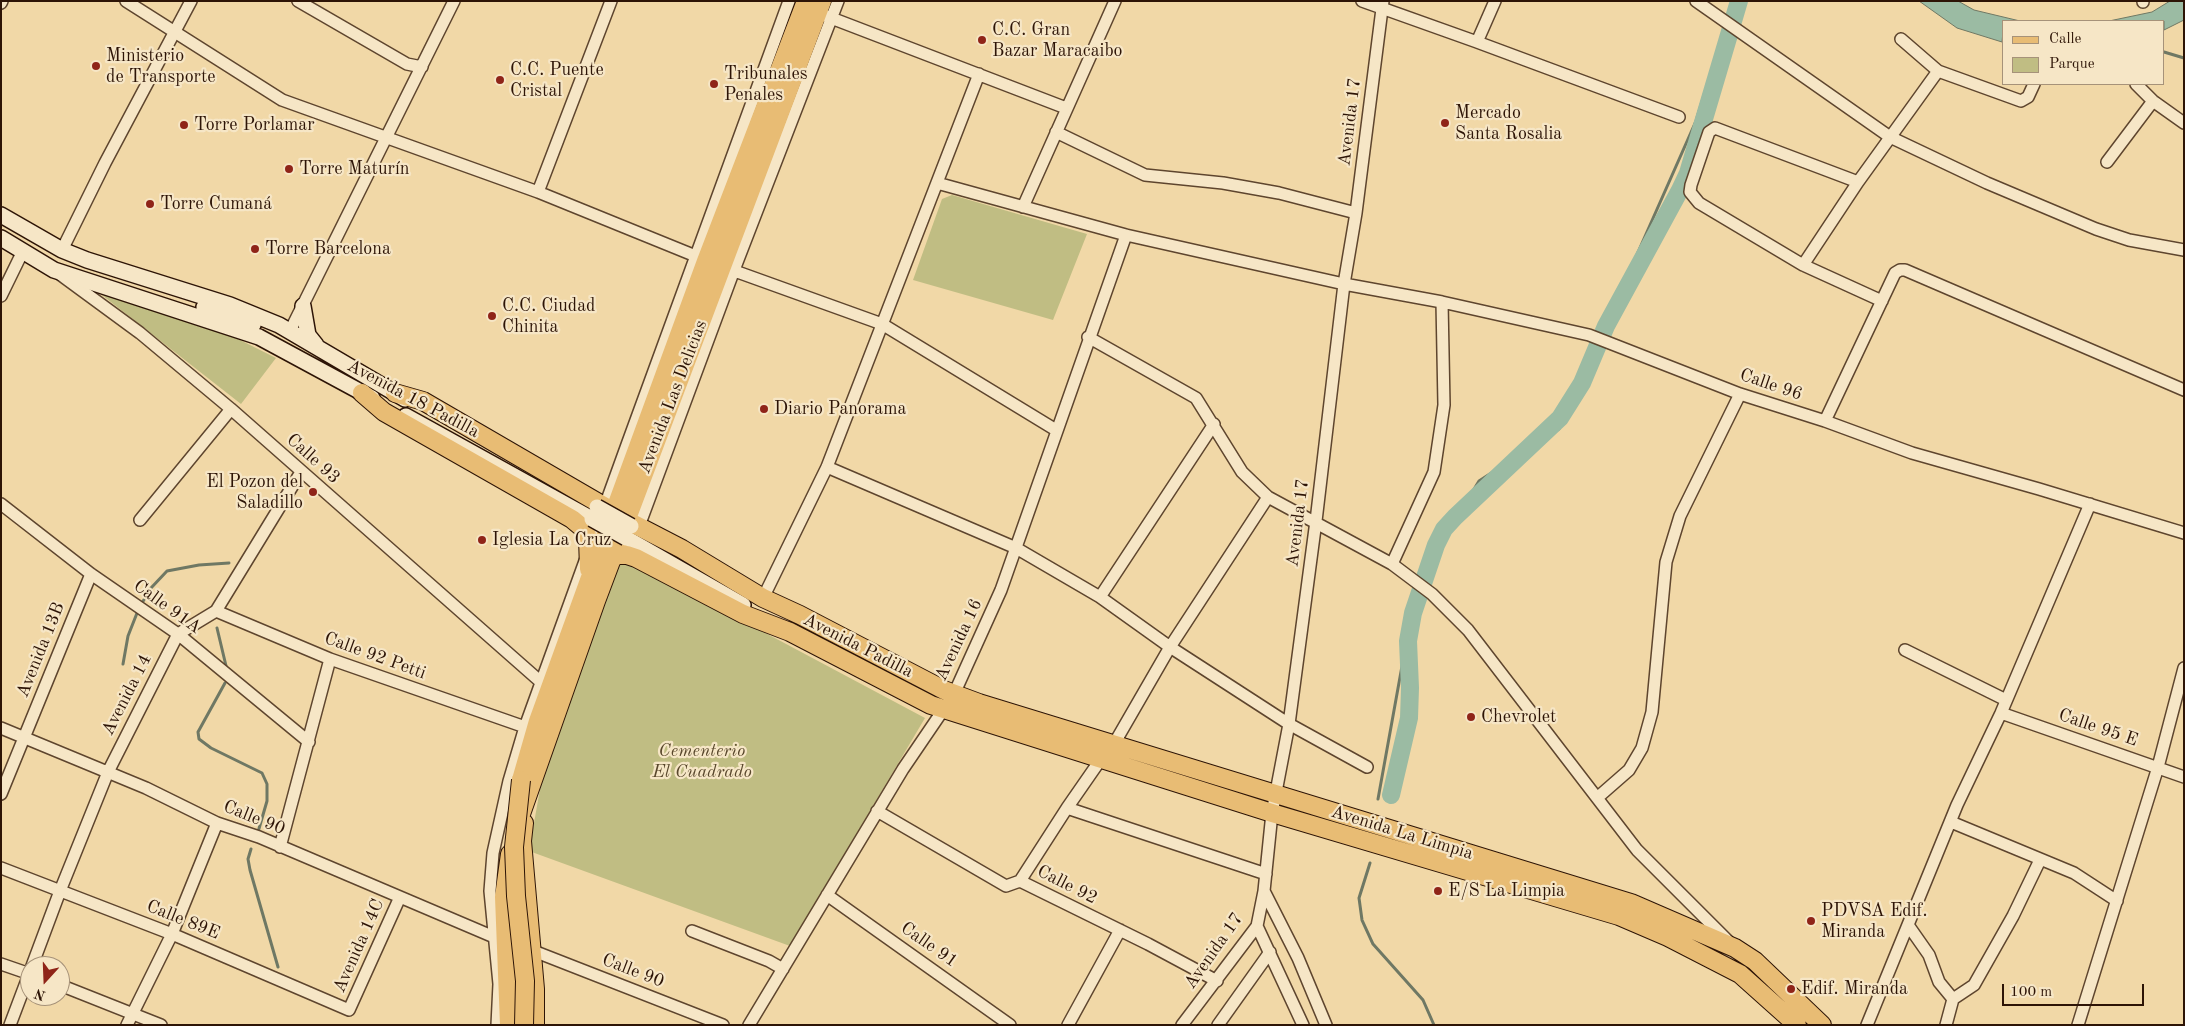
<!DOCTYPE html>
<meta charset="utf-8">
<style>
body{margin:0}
#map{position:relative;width:2185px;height:1026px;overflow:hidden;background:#f1d8a7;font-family:"Old Standard TT",serif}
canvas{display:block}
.frame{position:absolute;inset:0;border:2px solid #2d1406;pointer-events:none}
.legend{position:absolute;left:2002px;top:20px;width:162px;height:65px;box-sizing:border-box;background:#f6e6c6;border:1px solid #a69279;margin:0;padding:6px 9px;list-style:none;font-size:15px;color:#2d1406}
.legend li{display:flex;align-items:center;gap:10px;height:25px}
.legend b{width:25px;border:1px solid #a69279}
.north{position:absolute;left:20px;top:956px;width:50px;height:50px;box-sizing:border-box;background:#f6e6c6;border:1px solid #a69279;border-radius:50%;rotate:200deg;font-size:14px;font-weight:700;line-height:20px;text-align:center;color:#2d1406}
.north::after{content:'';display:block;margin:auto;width:18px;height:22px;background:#8f2418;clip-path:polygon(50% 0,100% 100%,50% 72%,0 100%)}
.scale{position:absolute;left:2002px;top:984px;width:142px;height:22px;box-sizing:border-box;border:2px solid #2d1406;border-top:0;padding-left:6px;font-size:15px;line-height:18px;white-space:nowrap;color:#2d1406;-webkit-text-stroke:4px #f6e6c6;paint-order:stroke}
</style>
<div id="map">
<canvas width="2185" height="1026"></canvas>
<div class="frame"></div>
<ul class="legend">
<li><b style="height:6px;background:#e8bc74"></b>Calle</li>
<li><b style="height:14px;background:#c0bd83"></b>Parque</li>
</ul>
<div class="north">N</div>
<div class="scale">100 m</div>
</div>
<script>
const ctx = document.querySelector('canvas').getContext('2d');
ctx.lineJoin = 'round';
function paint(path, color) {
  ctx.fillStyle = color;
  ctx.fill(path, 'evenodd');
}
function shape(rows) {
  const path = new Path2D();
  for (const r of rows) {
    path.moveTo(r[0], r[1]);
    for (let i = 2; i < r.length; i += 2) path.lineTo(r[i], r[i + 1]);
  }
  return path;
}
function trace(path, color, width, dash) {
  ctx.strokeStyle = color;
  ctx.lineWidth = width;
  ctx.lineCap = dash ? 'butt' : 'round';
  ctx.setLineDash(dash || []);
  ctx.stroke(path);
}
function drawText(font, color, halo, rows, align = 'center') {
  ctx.font = font + ' "Old Standard TT",serif';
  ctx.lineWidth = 4.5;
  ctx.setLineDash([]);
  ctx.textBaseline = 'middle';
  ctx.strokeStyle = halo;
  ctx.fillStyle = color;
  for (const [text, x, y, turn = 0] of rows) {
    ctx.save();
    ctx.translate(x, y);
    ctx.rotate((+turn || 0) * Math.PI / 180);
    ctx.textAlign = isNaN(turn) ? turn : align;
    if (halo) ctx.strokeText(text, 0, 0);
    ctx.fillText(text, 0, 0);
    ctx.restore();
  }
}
const green = shape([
 [952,195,1087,234,1053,320,913,280,942,199],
 [93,288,238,339,276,358,241,404],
 [621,556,925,718,790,946,529,851,542,778,560,732]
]);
const water = shape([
 [1919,1,1958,1,1974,10,2020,21,2004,21,2002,42,1957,28,1919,1],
 [2170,1,2184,1,2184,20,2164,30,2164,21,2109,21,2152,12,2170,1]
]);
const stream = shape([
 [2164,52,2184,58],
 [1601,336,1696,121,1733,1],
 [217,628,227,670],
 [123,664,128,636,139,608,151,588,167,571,199,565,229,563],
 [225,683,198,732,199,739,211,748,262,773,267,784,267,801,258,832],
 [1378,799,1417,583,1479,481,1559,429,1598,342],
 [251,849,248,859,250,870,278,967],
 [1370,863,1359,898,1362,920,1373,944,1423,1000,1434,1025]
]);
const river = shape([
 [1391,795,1409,718,1410,688,1408,641,1413,613,1436,545,1444,529,1455,517,1560,418,1582,383,1606,326,1680,190,1688,173,1739,1]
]);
const street = shape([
 [126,1,282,100,538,192,703,259],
 [298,1,407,64,422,67],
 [1362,1,1477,42,1495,1],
 [1696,1,1890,137,1987,183,2096,229,2129,240,2184,250],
 [2143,2,2143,1],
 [1,3,2,1],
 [826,16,1066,108],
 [1901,39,1938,71],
 [1477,42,1679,117],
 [2136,84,2153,101,2184,123],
 [1056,132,1145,175,1223,183,1279,193,1356,213],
 [2107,162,2153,101],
 [1858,182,1715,128,1709,132,1691,185,1690,192,1699,203,1803,265,1882,301],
 [937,183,1126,235,1344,284,1442,302,1589,335,1740,394,1825,421,1912,453,2039,489,2184,533],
 [538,192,611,1],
 [1023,207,1115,1],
 [62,250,105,163,191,1],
 [718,265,882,324,1056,430],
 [1803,265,1858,182,1938,71,2021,101,2028,97,2034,84],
 [61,275,140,333,231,409,542,683],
 [1,296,23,251],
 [290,331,454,1],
 [1088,337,1196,398,1242,472,1268,497,1392,564,1432,594,1468,630,1637,850,1728,941],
 [1825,421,1895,273,1900,270,1905,270,2184,390],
 [827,467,1016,548,1100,597,1170,647,1289,724,1367,767],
 [1,504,91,574,178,634,309,742],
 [140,520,231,409],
 [639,526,734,270,838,1],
 [1392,564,1434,472,1444,405,1442,302],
 [1100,597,1214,424],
 [763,598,827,467,979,74],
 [216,611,330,659,525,727],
 [1905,650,2006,700],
 [2001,713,2184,777],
 [1,728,146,788,217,823,259,837,494,937],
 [1114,744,1170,647,1268,497],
 [1,794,91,574],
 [1597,798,1629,770,1642,748,1652,712,1666,562,1680,516,1740,394],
 [1067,808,1266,874],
 [877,811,1006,886,1020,881,1148,944,1217,981],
 [1951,822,2074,873,2117,901],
 [280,847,330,659],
 [1,868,172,934,349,1010,400,897],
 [1020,881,1067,808,1101,759],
 [1264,891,1298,958,1326,1025],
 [827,895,1010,1025],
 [1908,925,1929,955,1939,982,1953,999],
 [1257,926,1303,1025],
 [692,931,769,961,783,969],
 [531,950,723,1025],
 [1,964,30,974],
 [32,966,60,891,108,772,178,634,216,611,301,472],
 [60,985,161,1025],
 [10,1025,30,972],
 [127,1025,172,934,217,823],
 [497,1025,499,984,490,891,493,853,509,781,525,727,628,442,789,1],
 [749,1025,903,769,954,694,1001,590,1126,235],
 [1068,1025,1120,930],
 [1182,1025,1257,926,1264,891,1272,813,1289,724,1316,521,1344,284,1356,213,1383,1],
 [1218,1025,1270,952],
 [1867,1025,1957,805,2001,713,2090,504],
 [1946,1025,1953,999,1974,985,2013,916,2040,860],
 [2078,1025,2158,767,2184,668]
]);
const secondary = shape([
 [1,215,62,250,87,260,230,305,279,325,405,399],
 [1,238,54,270,259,337,372,398],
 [303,306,308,335,316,345],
 [204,307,253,325],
 [406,416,592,519],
 [626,538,743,605]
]);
const primary = shape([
 [362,393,384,412,572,519,584,529,588,538,589,569],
 [395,393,423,401,614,512],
 [626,520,682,549,763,598,800,615,944,690,979,703,1631,903,1735,948,1755,961,1822,1025],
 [612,559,617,555,627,555,636,558,743,614,790,632,931,705,1272,813,1619,916,1668,937,1740,974,1797,1025],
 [521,780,538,721,588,583,706,261,806,1],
 [521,814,596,601,822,1],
 [524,823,522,841,535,989,535,1025],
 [509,1025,504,897,510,854]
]);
const secondaryBridge = shape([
 [597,507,631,526],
 [592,519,626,538]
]);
const primaryBridge = shape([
 [521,780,514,847,516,896,525,981,524,1025]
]);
const markers = [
 [982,40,5,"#8f2418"],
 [96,66,5,"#8f2418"],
 [500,80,5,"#8f2418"],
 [714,84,5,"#8f2418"],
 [1445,123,5,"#8f2418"],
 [184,125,5,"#8f2418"],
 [289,169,5,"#8f2418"],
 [150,204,5,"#8f2418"],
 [255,249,5,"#8f2418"],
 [492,316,5,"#8f2418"],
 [764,409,5,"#8f2418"],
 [313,492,5,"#8f2418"],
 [482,540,5,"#8f2418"],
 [1471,717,5,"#8f2418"],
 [1438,891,5,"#8f2418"],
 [1811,921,5,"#8f2418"],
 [1791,989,5,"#8f2418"]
];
const poiNames = [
 ["C.C. Gran",992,30],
 ["Bazar Maracaibo",992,51],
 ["Ministerio",106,56],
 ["de Transporte",106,77],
 ["C.C. Puente",510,70],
 ["Cristal",510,91],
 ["Tribunales",724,74],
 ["Penales",724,95],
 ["Mercado",1455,113],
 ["Santa Rosalia",1455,134],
 ["Torre Porlamar",194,125],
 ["Torre Maturín",299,169],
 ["Torre Cumaná",160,204],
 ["Torre Barcelona",265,249],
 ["C.C. Ciudad",502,306],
 ["Chinita",502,327],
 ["Diario Panorama",774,409],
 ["El Pozon del",303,482,"right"],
 ["Saladillo",303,503,"right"],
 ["Iglesia La Cruz",492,540],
 ["Chevrolet",1481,717],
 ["E/S La Limpia",1448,891],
 ["PDVSA Edif.",1821,911],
 ["Miranda",1821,932],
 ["Edif. Miranda",1801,989]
];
const streetNames = [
 ["Avenida 17",1350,122,-83],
 ["Calle 96",1771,385,19],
 ["Avenida Las Delicias",673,397,-69],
 ["Avenida 18 Padilla",413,399,28],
 ["Calle 93",313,459,42],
 ["Avenida 17",1298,523,-83],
 ["Calle 91A",167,607,36],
 ["Avenida 16",959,640,-65],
 ["Avenida Padilla",858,646,27],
 ["Avenida 13B",41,650,-68],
 ["Calle 92 Petti",375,656,20],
 ["Avenida 14",127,695,-63],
 ["Calle 95 E",2098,728,19],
 ["Calle 90",254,818,22],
 ["Avenida La Limpia",1402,833,17],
 ["Calle 92",1067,885,27],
 ["Calle 89E",183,920,22],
 ["Calle 91",929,945,35],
 ["Avenida 14C",359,946,-66],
 ["Avenida 17",1214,951,-55],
 ["Calle 90",633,971,21]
];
const parkNames = [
 ["Cementerio",702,751],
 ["El Cuadrado",702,772]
];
paint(green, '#c0bd83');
paint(water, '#9bbba3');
trace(water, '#6f7864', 1);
trace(stream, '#6f7864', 3);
trace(river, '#9bbba3', 18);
trace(street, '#5e452e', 14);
trace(secondary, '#2d1406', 18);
trace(primary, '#2d1406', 20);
trace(street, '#f6e6c6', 11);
trace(secondary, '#f6e6c6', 15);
trace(primary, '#e8bc74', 18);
trace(secondaryBridge, '#2d1406', 18, []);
trace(primaryBridge, '#2d1406', 20, []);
trace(secondaryBridge, '#f6e6c6', 15);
trace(primaryBridge, '#e8bc74', 18);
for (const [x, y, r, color] of markers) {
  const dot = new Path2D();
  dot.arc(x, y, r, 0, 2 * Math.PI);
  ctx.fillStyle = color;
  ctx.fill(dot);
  trace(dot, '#f6e6c6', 2);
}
drawText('18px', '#2d1406', '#f6e6c6', poiNames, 'left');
drawText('18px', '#2d1406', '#f6e6c6', streetNames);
drawText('italic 18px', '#59472c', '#f6e6c6', parkNames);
</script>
